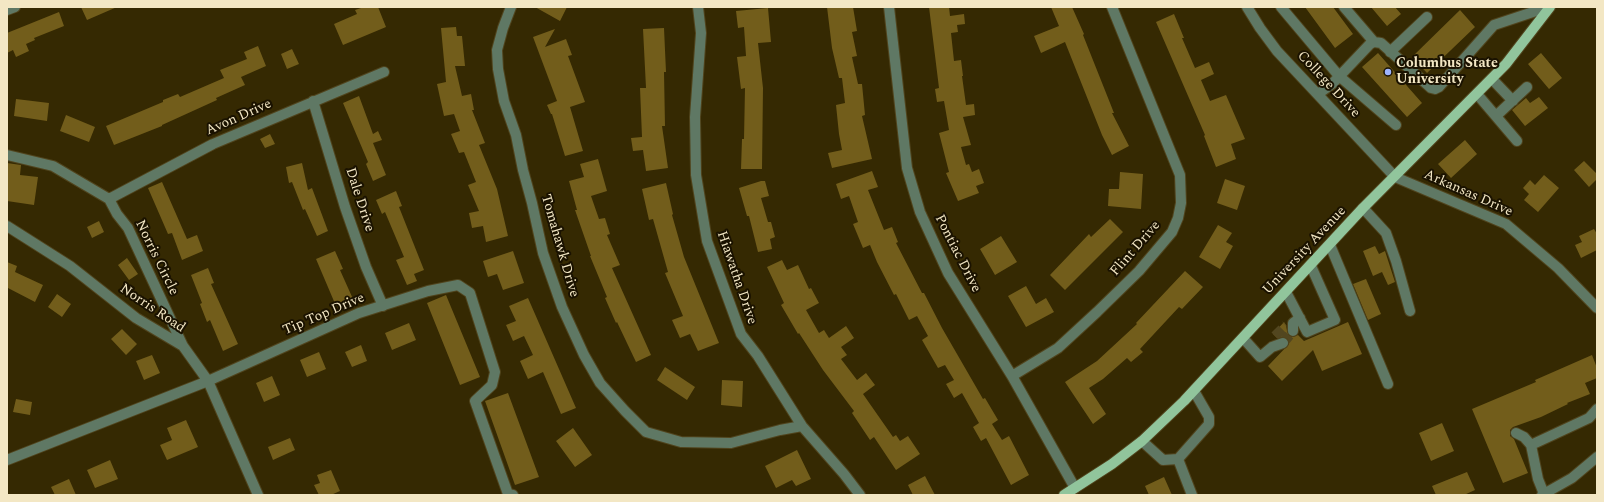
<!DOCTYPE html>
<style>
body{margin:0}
#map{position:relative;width:1604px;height:502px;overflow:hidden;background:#352902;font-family:Spectral,serif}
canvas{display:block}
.frame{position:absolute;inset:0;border:8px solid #f3e7c4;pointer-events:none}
</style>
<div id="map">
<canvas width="1604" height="502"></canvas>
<div class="frame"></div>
</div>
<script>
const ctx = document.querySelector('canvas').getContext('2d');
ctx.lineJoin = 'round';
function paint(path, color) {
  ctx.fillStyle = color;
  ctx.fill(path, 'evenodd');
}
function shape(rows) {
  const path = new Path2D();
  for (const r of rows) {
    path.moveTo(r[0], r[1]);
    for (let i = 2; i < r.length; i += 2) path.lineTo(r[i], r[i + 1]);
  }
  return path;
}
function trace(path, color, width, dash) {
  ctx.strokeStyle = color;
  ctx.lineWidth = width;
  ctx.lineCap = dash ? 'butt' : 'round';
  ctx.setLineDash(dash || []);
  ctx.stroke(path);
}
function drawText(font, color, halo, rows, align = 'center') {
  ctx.font = font + ' Spectral,serif';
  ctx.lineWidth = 4;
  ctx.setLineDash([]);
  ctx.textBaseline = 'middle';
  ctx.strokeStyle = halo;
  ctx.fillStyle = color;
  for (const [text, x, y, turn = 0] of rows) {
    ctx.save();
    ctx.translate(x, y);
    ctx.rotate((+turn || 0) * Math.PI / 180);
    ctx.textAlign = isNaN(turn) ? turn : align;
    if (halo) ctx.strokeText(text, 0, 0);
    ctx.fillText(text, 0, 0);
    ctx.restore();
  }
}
const building = shape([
 [81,7,117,7,87,20],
 [364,7,378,7,386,27,343,45,334,24,357,14,355,10],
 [535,7,567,7,560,21],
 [827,7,853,7,857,31,852,32,857,56,852,57,858,84,862,84,865,115,862,116,872,159,832,168,828,153,842,150,839,134,836,105,845,103,842,78,839,78,832,48],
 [929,7,949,7,950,16,964,14,965,24,957,25,958,32,951,33,954,61,961,60,963,76,962,76,966,105,974,104,975,115,963,117,971,145,961,147,966,165,969,164,972,172,979,169,984,183,976,186,979,193,958,201,946,173,949,172,939,133,949,130,944,101,937,102,935,89,939,88],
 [1051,7,1072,7,1084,34,1083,35,1114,113,1112,113,1129,146,1112,155,1102,135,1065,42,1041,53,1034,36,1059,26],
 [1305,7,1333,7,1353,34,1335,48],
 [1371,7,1395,7,1401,14,1387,26],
 [768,8,771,42,758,43,763,88,762,169,741,169,742,139,744,139,745,88,741,89,737,57,746,56,744,27,738,28,736,11],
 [1460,10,1475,27,1427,73,1412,57],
 [59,12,64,26,34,38,35,40,26,44,29,51,16,57,13,50,7,53,7,33],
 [1174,14,1184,38,1182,38,1195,68,1209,62,1214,74,1201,80,1210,101,1226,95,1245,139,1231,144,1236,159,1216,167,1204,136,1205,135,1156,22],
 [456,27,457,36,462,36,465,66,455,66,462,96,471,94,474,110,472,110,485,143,479,145,497,189,508,236,486,242,483,226,472,228,469,213,479,211,468,185,476,182,464,152,459,153,451,134,460,131,454,114,444,116,437,84,446,82,441,28],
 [664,28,666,72,664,72,665,126,662,126,668,168,646,171,643,150,633,151,631,138,642,137,640,88,646,88,643,29],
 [555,29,545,47,566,39,572,55,568,56,585,102,570,107,583,151,565,156,552,114,551,114,547,105,557,101,533,37],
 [258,46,266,66,241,77,245,85,216,98,217,100,162,125,162,126,114,145,106,126,163,102,163,100,178,94,180,97,224,78,220,70,247,59,244,52],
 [292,49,299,64,287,69,281,54],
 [1378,53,1422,103,1407,117,1362,67],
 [1541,53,1562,78,1549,89,1528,64],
 [359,96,373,134,378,131,382,140,373,143,386,175,373,181,366,164,368,162,343,103],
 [1539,97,1548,108,1525,126,1512,110,1526,98,1530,103],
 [16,99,49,103,47,121,14,116],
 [66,115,95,127,89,142,60,131],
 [270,134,275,144,265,148,260,139],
 [1465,140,1477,154,1451,178,1438,164],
 [598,159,607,191,591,196,599,219,605,218,610,234,607,235,620,265,612,268,651,355,636,362,617,322,616,323,605,298,607,297,590,256,591,256,575,210,577,210,569,181,584,177,580,164],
 [1584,161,1597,174,1597,179,1589,187,1574,170],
 [7,163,21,165,20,175,38,177,34,205,7,201],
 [302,163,308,190,312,188,328,231,317,236,305,209,303,210,292,182,289,183,286,167],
 [872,171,878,187,868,190,884,230,892,227,898,242,896,243,922,293,924,293,942,328,983,399,985,398,998,420,992,424,1002,440,1009,436,1029,475,1011,485,986,438,981,441,973,427,979,423,962,393,954,398,946,384,954,380,945,365,938,368,922,340,928,336,917,316,909,320,896,294,894,295,877,262,870,245,863,248,853,224,858,222,849,196,841,199,836,184],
 [1120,172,1143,174,1141,209,1108,206,1109,189,1119,189],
 [1544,175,1559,188,1538,212,1524,200,1529,194,1523,188,1530,180,1535,185],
 [1225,179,1245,186,1237,210,1217,203],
 [761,181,765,181,769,196,761,198,768,222,771,222,775,237,770,239,772,249,758,252,749,216,747,216,739,188],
 [162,182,187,239,197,235,203,251,182,260,172,233,168,234,148,188],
 [666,183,673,214,672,215,684,257,719,343,698,351,690,334,680,338,672,320,683,316,665,273,668,272,653,219,649,220,642,189],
 [396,191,402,206,399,207,424,270,414,274,417,281,407,285,396,260,404,257,385,212,382,214,376,200],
 [1110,219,1123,232,1065,290,1050,275,1089,234,1091,237],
 [99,221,104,232,92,238,87,227],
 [1218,225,1232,233,1226,242,1233,246,1220,269,1199,257],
 [1594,229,1597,234,1597,250,1581,258,1575,245,1582,242,1579,236],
 [1001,236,1017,262,995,275,980,249],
 [1375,246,1379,254,1385,251,1395,282,1388,285,1382,272,1373,276,1363,251],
 [335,251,343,269,340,270,353,299,336,306,316,259],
 [513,251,524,283,503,290,497,274,488,277,483,261],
 [127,258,138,274,129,280,118,265],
 [782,260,787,270,798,265,809,289,811,288,819,303,806,310,819,333,824,330,829,338,846,326,854,338,841,347,847,355,841,359,857,380,866,373,875,385,863,394,893,437,896,435,900,441,908,436,920,454,896,470,874,437,870,440,852,413,854,411,823,370,799,333,798,334,781,305,784,303,767,267],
 [7,262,17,266,15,272,43,285,35,302,8,288,7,289],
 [208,268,214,283,211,284,238,344,223,351,210,320,207,322,200,304,202,303,191,275],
 [1185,271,1203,287,1182,309,1179,307,1140,349,1143,352,1131,362,1127,358,1103,379,1089,388,1106,414,1093,424,1065,382,1097,361,1137,324,1136,323],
 [1366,279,1381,314,1368,320,1353,284],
 [1026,286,1036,304,1046,298,1054,312,1026,327,1008,296],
 [57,294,71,304,62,317,48,307],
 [446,295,480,377,460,385,427,303],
 [528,298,576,408,561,414,543,372,528,379,520,361,533,355,524,336,513,341,506,325,516,321,509,306],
 [1284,322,1286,325,1287,331,1289,336,1293,337,1298,335,1304,341,1348,322,1362,354,1322,371,1313,350,1282,381,1268,366,1289,344,1287,338,1284,337,1277,338,1273,334],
 [409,323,416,340,392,350,385,333],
 [122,329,137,344,126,355,111,339],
 [361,345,367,361,352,367,345,352],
 [319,352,326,369,307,377,300,360],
 [152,355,160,373,144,380,136,361],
 [1592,355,1597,368,1597,378,1585,383,1590,394,1567,403,1568,404,1541,417,1513,427,1510,430,1510,436,1514,439,1528,473,1503,483,1472,409,1536,382,1535,380],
 [665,367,695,387,687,400,657,380],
 [272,376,280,395,264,402,256,383],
 [722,380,743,381,742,407,721,405],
 [508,393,539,477,515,485,485,401],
 [16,399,32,402,30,415,13,412],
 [186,420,198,447,167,460,160,445,172,440,167,428],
 [1442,423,1454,451,1431,461,1419,433],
 [573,428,592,455,575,467,556,441],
 [290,438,295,450,273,460,268,447],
 [797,450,811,479,796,486,792,480,776,488,765,466],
 [110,460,118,479,95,488,87,470],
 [331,470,340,491,331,495,319,495,314,485,320,483,317,475],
 [1467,472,1475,490,1464,495,1436,495,1432,486],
 [925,476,935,495,913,495,908,485],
 [1164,477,1172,495,1149,495,1145,486],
 [69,479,76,495,55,495,51,487]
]);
const minorTunnel = shape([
 [1275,336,1286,325],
 [1283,343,1293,331]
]);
const minor = shape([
 [511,7,503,28,497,50,498,69,504,101,516,135,523,170,532,203,543,253,562,307,584,355,600,383,625,411,646,432,681,442,731,443,780,430,802,426],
 [698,7,701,33,695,117,696,175,707,241,741,334,758,356,802,426,844,474,860,495],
 [889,7,907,168,920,212,948,273,1012,376,1075,488],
 [1247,7,1260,28,1277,51,1395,177,1506,224,1558,268,1597,308],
 [1281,7,1339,76,1396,125],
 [1344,7,1374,42],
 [7,10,15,7],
 [1390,52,1427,17],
 [1492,79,1513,101],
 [1318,94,1332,84,1370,44,1374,42,1381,43,1431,88,1435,89,1439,87,1494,25,1548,7],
 [1477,94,1517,141],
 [313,101,345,207,366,267,383,306],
 [1496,116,1527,87],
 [7,155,53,166,109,199,117,214,128,228,183,346],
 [109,199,213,144,384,72],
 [1363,208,1386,233,1396,261,1410,311],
 [7,226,70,266,136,318,183,346,208,381,258,495],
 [1330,245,1388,384],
 [1286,292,1307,332,1335,320,1311,266],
 [1293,331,1293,323,1300,318],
 [1243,338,1260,357,1272,347,1283,343],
 [1012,376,1058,348,1097,312,1139,271,1172,232,1178,218,1181,203,1180,175,1112,7],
 [1516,433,1524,437,1531,445],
 [1142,441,1163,460,1178,459,1209,424,1209,417,1194,391],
 [1178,459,1192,495],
 [7,460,208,381,359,313,428,291,458,285,470,293,495,372,492,385,475,401,508,494,513,495],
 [1544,494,1538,479,1531,445,1589,418,1597,409],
 [1542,495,1572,478,1597,457]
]);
const major = shape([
 [1064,495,1112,464,1142,441,1184,401,1363,208,1506,64,1550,7]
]);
const markers = [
 [1388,72,4,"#9db4fd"]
];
const poiNames = [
 ["Columbus State",1396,64],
 ["University",1396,80]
];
const streetNames = [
 ["College Drive",1328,85,47],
 ["Avon Drive",239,118,-24],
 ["Arkansas Drive",1468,194,24],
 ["Dale Drive",359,200,72],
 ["Tomahawk Drive",559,246,74],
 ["Flint Drive",1136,249,-49],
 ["University Avenue",1305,251,-47],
 ["Pontiac Drive",957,254,63],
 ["Norris Circle",156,258,64],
 ["Hiawatha Drive",736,278,71],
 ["Norris Road",152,309,34],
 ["Tip Top Drive",324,315,-23]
];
paint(building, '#725d1b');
trace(minorTunnel, '#52461f', 10, [10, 5]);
trace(minor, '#50441d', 12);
trace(major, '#50441d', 12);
trace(minor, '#5f7864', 10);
trace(major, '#91c59c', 10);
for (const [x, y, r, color] of markers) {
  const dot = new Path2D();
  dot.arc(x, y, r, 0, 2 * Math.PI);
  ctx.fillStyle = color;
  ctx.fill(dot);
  trace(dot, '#1a1200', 1.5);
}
drawText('bold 14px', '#f3e7c4', '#1a1200', poiNames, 'left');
drawText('14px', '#f3e7c4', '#1a1200', streetNames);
</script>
